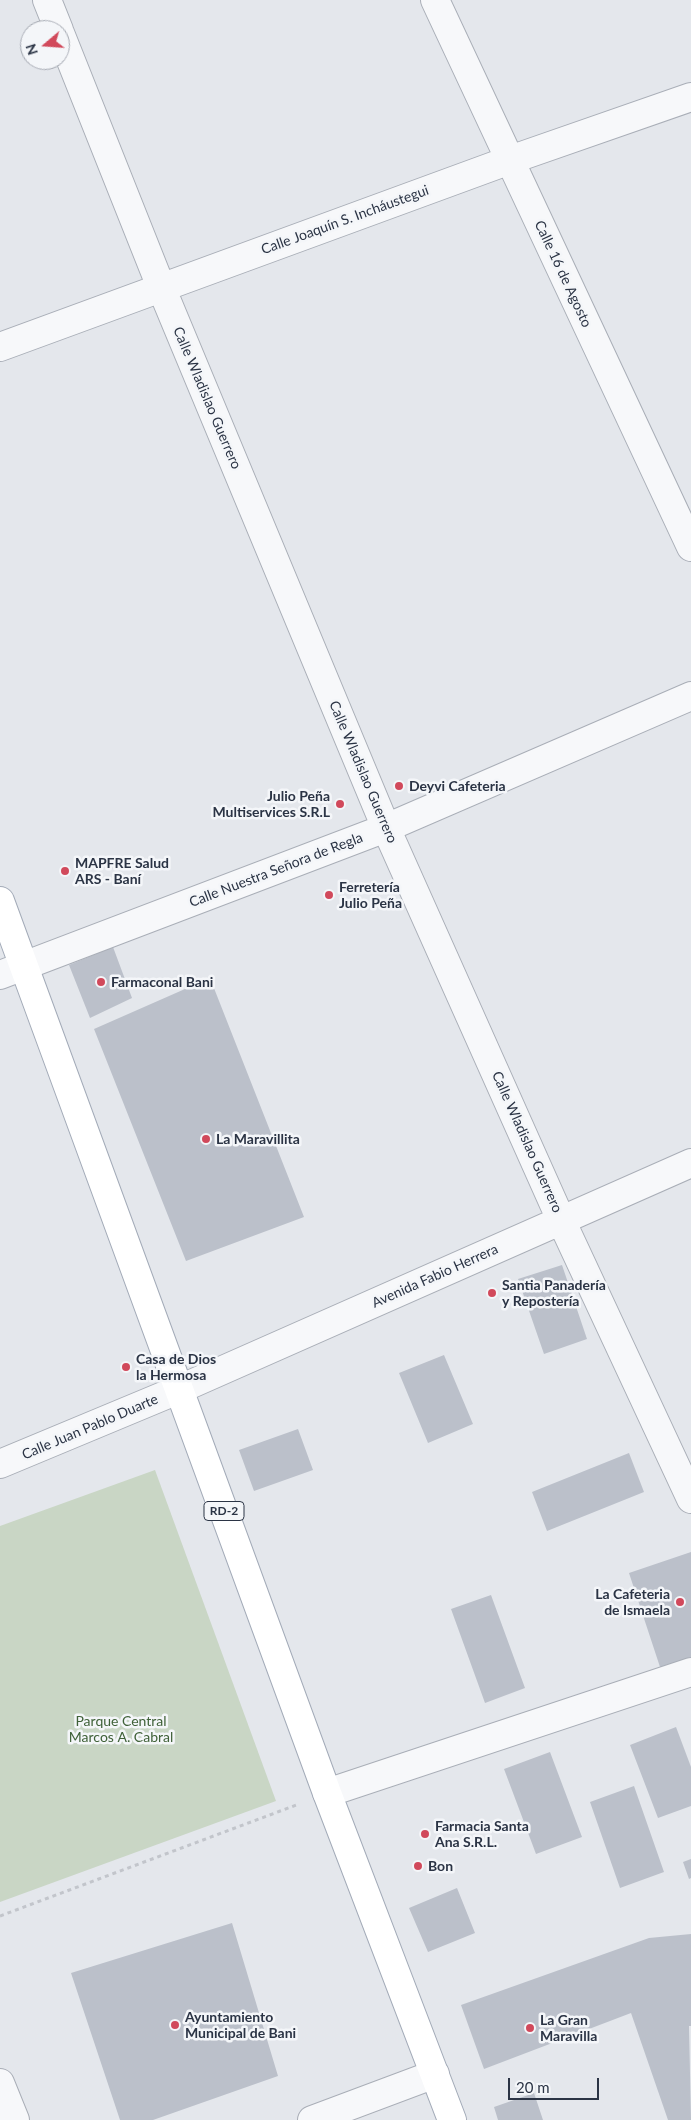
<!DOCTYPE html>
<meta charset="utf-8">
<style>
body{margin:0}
#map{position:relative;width:691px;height:2120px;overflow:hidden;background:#e4e7ec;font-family:Lato,sans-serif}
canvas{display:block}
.north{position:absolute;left:20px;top:20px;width:50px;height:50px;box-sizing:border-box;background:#f4f6f9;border:1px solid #a4a8b1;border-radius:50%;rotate:252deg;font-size:14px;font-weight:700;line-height:20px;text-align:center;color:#2b3445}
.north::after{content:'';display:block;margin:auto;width:18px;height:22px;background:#d1495b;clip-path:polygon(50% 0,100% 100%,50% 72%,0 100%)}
.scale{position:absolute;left:508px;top:2078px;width:91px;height:22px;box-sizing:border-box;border:2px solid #2b3445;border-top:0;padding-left:6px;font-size:15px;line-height:18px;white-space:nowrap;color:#2b3445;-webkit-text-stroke:4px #f4f6f9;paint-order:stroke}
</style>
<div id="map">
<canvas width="691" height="2120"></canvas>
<div class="north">N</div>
<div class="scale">20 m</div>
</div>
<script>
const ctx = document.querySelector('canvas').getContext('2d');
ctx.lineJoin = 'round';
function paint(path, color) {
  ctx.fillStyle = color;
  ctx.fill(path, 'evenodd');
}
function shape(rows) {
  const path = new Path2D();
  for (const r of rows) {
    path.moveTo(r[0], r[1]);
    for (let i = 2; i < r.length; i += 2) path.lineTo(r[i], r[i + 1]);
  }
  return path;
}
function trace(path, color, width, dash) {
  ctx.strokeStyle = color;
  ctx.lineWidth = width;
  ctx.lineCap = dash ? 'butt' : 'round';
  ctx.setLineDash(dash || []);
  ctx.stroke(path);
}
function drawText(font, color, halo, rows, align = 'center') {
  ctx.font = font + ' Lato,sans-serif';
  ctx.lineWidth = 5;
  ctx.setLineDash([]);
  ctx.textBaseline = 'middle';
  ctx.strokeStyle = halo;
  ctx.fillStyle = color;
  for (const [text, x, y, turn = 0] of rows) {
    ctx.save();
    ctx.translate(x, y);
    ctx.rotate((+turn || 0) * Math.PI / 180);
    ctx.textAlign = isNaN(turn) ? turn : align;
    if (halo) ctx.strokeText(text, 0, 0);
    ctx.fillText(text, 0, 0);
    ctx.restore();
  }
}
const green = shape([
 [155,1470,276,1801,0,1902,0,1526]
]);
const building = shape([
 [113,947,132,998,90,1018,69,965],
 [210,978,304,1217,186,1261,94,1029],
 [562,1265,587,1339,544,1354,518,1279],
 [444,1355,473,1424,428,1443,399,1373],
 [298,1429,313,1470,254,1491,239,1450],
 [629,1453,644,1492,547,1531,532,1492],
 [691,1552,691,1657,660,1667,629,1573],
 [491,1595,525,1688,485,1703,451,1609],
 [676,1727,691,1767,691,1806,658,1818,630,1745],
 [550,1752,582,1837,536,1854,504,1769],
 [634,1786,664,1872,620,1888,590,1802],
 [691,1859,691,1878,689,1879,683,1862],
 [457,1888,475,1933,428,1952,409,1908],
 [232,1923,278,2076,153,2120,120,2120,71,1973],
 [691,1934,691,2026,689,2026,691,2120,668,2120,631,2013,484,2069,461,2005,649,1938],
 [534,2093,543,2120,498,2120,494,2107]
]);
const path = shape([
 [0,1916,299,1804]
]);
const minor = shape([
 [47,0,59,30],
 [435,0,691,547],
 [60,33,161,287,386,828,561,1220,691,1499],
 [0,347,510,160,691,97],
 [0,975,386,828,691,696],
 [0,1464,180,1389,691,1163],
 [327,1793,691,1672],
 [0,2083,15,2120],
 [312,2120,435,2074]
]);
const major = shape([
 [0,901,327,1793,452,2120]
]);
const markers = [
 [399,786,5,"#d1495b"],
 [340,804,5,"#d1495b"],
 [65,871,5,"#d1495b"],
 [329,895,5,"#d1495b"],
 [101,982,5,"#d1495b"],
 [206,1139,5,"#d1495b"],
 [492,1293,5,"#d1495b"],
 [126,1367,5,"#d1495b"],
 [680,1602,5,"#d1495b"],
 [425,1834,5,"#d1495b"],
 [418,1866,5,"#d1495b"],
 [175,2025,5,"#d1495b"],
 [530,2028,5,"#d1495b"]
];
const shields = [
 [224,1511,40]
];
const shieldNames = [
 ["RD-2",224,1511]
];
const streetNames = [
 ["Calle Joaquín S. Incháustegui",345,220,-20],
 ["Calle 16 de Agosto",563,274,65],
 ["Calle Wladislao Guerrero",207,398,67],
 ["Calle Wladislao Guerrero",363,772,67],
 ["Calle Nuestra Señora de Regla",276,870,-21],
 ["Calle Wladislao Guerrero",527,1142,66],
 ["Avenida Fabio Herrera",435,1276,-24],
 ["Calle Juan Pablo Duarte",90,1427,-23]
];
const poiNames = [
 ["Deyvi Cafeteria",409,786],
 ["Julio Peña",330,796,"right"],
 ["Multiservices S.R.L",330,812,"right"],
 ["MAPFRE Salud",75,863],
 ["ARS - Baní",75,879],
 ["Ferretería",339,887],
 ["Julio Peña",339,903],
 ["Farmaconal Bani",111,982],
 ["La Maravillita",216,1139],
 ["Santia Panadería",502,1285],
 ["y Repostería",502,1301],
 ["Casa de Dios",136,1359],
 ["la Hermosa",136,1375],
 ["La Cafeteria",670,1594,"right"],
 ["de Ismaela",670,1610,"right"],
 ["Farmacia Santa",435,1826],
 ["Ana S.R.L.",435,1842],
 ["Bon",428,1866],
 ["Ayuntamiento",185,2017],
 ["Municipal de Bani",185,2033],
 ["La Gran",540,2020],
 ["Maravilla",540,2036]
];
const parkNames = [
 ["Parque Central",121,1721],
 ["Marcos A. Cabral",121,1737]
];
paint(green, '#c9d6c5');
paint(building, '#bbc0ca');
trace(minor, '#a9aeb7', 30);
trace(major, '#a3abb8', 30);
trace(path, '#c2c5cb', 3, [4, 4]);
trace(minor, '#f7f8fa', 28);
trace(major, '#fff', 28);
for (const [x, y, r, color] of markers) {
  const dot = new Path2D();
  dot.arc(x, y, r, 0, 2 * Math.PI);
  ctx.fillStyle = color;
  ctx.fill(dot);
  trace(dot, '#f4f6f9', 2);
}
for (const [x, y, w] of shields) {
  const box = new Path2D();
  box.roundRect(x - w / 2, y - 9.5, w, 19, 4);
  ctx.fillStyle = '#f4f6f9';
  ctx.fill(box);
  trace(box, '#2b3445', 1);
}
drawText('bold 12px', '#2b3445', null, shieldNames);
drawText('14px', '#2b3445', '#f4f6f9', streetNames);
drawText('bold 14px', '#2b3445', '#f4f6f9', poiNames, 'left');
drawText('14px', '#3f6138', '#f4f6f9', parkNames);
</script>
